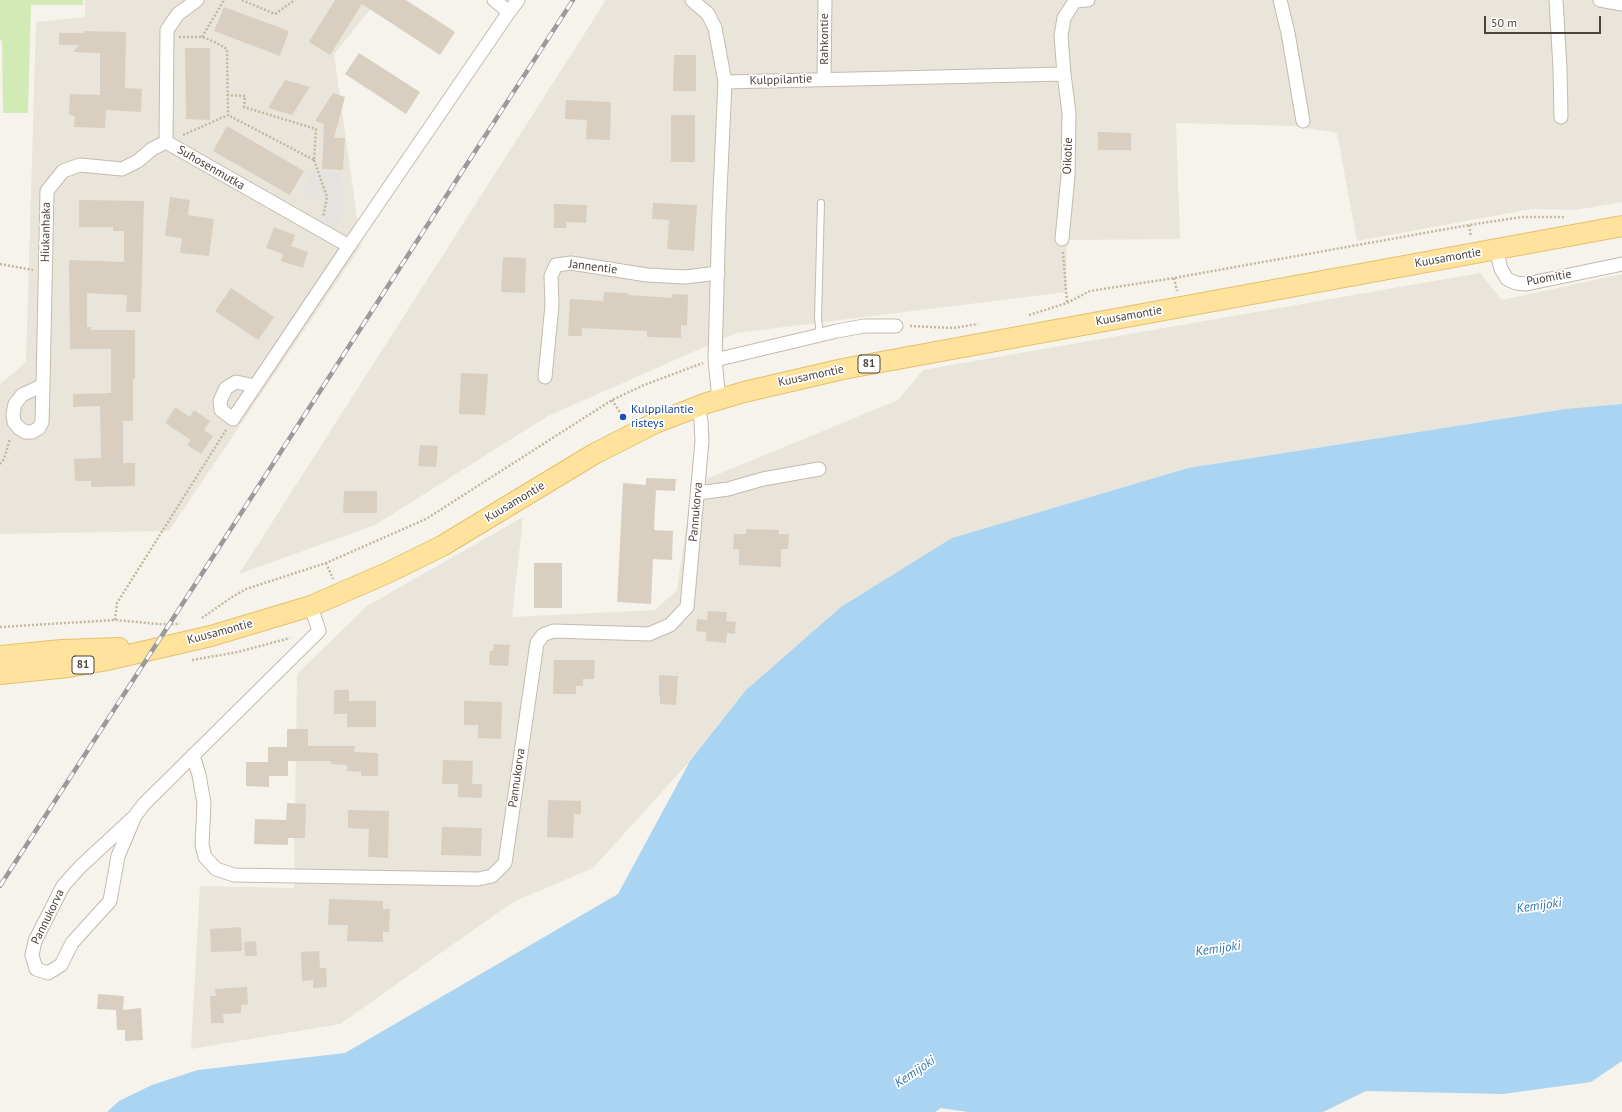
<!DOCTYPE html>
<style>
body{margin:0}
#map{position:relative;width:1622px;height:1112px;overflow:hidden;background:#f6f3ec;font-family:"PT Sans",sans-serif}
canvas{display:block}
.scale{position:absolute;left:1484px;top:16px;width:117px;height:18px;box-sizing:border-box;border:2px solid #4b4439;border-top:0;padding-left:5px;font-size:12px;line-height:14px;white-space:nowrap;color:#4b4439;-webkit-text-stroke:3px #fff;paint-order:stroke}
</style>
<div id="map">
<canvas width="1622" height="1112"></canvas>
<div class="scale">50 m</div>
</div>
<script>
const ctx = document.querySelector('canvas').getContext('2d');
ctx.lineJoin = 'round';
function paint(path, color) {
  ctx.fillStyle = color;
  ctx.fill(path, 'evenodd');
}
function shape(rows) {
  const path = new Path2D();
  for (const r of rows) {
    path.moveTo(r[0], r[1]);
    for (let i = 2; i < r.length; i += 2) path.lineTo(r[i], r[i + 1]);
  }
  return path;
}
function trace(path, color, width, dash) {
  ctx.strokeStyle = color;
  ctx.lineWidth = width;
  ctx.lineCap = dash ? 'butt' : 'round';
  ctx.setLineDash(dash || []);
  ctx.stroke(path);
}
function drawText(font, color, halo, rows, align = 'center') {
  ctx.font = font + ' "PT Sans",sans-serif';
  ctx.lineWidth = 3.5;
  ctx.setLineDash([]);
  ctx.textBaseline = 'middle';
  ctx.strokeStyle = halo;
  ctx.fillStyle = color;
  for (const [text, x, y, turn = 0] of rows) {
    ctx.save();
    ctx.translate(x, y);
    ctx.rotate((+turn || 0) * Math.PI / 180);
    ctx.textAlign = isNaN(turn) ? turn : align;
    if (halo) ctx.strokeText(text, 0, 0);
    ctx.fillText(text, 0, 0);
    ctx.restore();
  }
}
const residential = shape([
 [85,0,378,0,334,54,361,246,169,531,0,534,0,384,26,362,36,22,85,17],
 [606,0,1622,0,1622,202,1576,210,1531,209,1357,241,1337,133,1294,126,1176,123,1180,239,1067,240,1066,292,736,333,548,416,375,525,239,574],
 [1480,273,1502,300,1622,274,1622,404,1565,409,1188,468,952,538,745,691,690,761,593,868,513,902,340,1024,191,1049,200,886,294,888,297,674,367,606,523,517,512,617,655,610,677,590,692,485,898,400,923,370]
]);
const green = shape([
 [0,0,83,0,83,5,31,5,28,113,3,113,2,41,0,40]
]);
const parking = shape([
 [309,171,342,173,343,216,330,232,315,222,320,216,321,200,304,197]
]);
const water = shape([
 [1622,404,1622,1061,1591,1082,1503,1094,1366,1091,1323,1112,968,1112,941,1108,935,1112,107,1112,119,1101,152,1085,198,1070,345,1053,618,894,690,761,745,691,841,607,952,538,1188,468,1565,409]
]);
const building = shape([
 [335,0,406,0,455,32,440,55,362,4,330,55,309,42],
 [224,7,289,31,280,56,214,31],
 [85,31,126,32,125,88,142,89,141,112,106,110,105,128,74,127,75,116,69,115,70,94,100,95,100,53,73,52,79,45,59,45,59,33,85,33],
 [185,48,210,48,210,120,186,119],
 [359,53,420,92,406,114,345,74],
 [674,55,696,55,696,91,673,91],
 [285,80,310,87,292,115,268,108],
 [333,93,345,97,334,138,345,138,343,170,322,169,324,124,315,121],
 [566,100,611,102,610,140,586,139,587,120,565,119],
 [671,115,695,115,695,162,671,162],
 [227,126,304,171,290,195,213,151],
 [1098,132,1131,133,1131,150,1098,150],
 [170,197,190,200,188,215,214,219,209,256,180,253,182,238,165,236],
 [79,200,144,201,141,312,126,312,127,295,87,293,87,327,91,327,91,330,135,330,135,379,133,379,133,421,123,421,123,463,135,463,135,486,91,487,91,481,75,481,74,459,101,458,100,406,73,407,73,394,111,393,111,349,70,349,69,260,124,262,124,231,113,231,113,227,79,227],
 [653,203,697,205,694,251,667,249,669,220,652,219],
 [554,204,587,205,586,223,566,222,566,228,554,228],
 [274,227,295,235,291,246,308,252,303,268,281,261,283,254,266,248],
 [503,257,526,258,525,293,501,292],
 [231,288,274,317,258,340,215,311],
 [604,292,628,293,628,295,672,298,672,294,688,295,687,326,681,325,681,338,647,337,647,331,582,328,582,336,568,336,570,299,603,301],
 [461,373,488,374,485,415,459,414],
 [175,407,190,417,194,410,210,421,204,430,213,436,201,454,187,445,191,440,165,423],
 [420,445,438,446,436,467,418,466],
 [646,478,676,479,675,491,656,490,654,530,673,531,672,560,653,559,651,604,617,602,623,483,646,485],
 [344,491,377,491,377,513,343,513],
 [746,529,779,530,779,534,789,534,788,549,781,549,781,567,739,565,739,549,733,549,734,534,746,534],
 [534,563,562,563,562,608,534,608],
 [708,611,727,612,726,621,736,622,735,634,727,633,726,643,706,641,706,632,696,631,697,619,707,620],
 [494,644,510,645,508,666,489,665,490,651,493,651],
 [554,660,595,660,594,679,583,679,583,686,576,686,576,694,553,694],
 [659,675,678,676,676,705,660,704,660,695,659,695],
 [334,690,349,690,349,701,376,701,376,727,347,727,347,714,334,714],
 [464,701,502,702,501,739,478,738,478,725,464,725],
 [287,729,308,729,308,746,355,746,354,752,378,753,378,776,361,776,361,772,347,771,347,765,331,764,331,761,288,761,288,776,269,776,269,787,246,786,246,762,268,762,268,747,287,747],
 [443,760,473,761,472,784,482,784,482,798,458,797,458,784,442,784],
 [548,800,581,801,581,814,574,814,573,838,547,837],
 [287,803,306,804,305,838,288,838,288,845,254,844,255,819,286,820],
 [348,810,389,811,388,858,368,857,369,829,348,828],
 [442,827,482,828,481,856,441,855],
 [329,899,383,901,383,909,390,909,389,932,383,932,383,942,347,941,348,925,328,925],
 [241,927,242,951,211,952,210,929],
 [256,941,257,956,245,956,244,942],
 [319,951,320,968,326,968,327,987,313,988,313,980,302,981,301,952],
 [247,987,248,1004,241,1005,241,1013,223,1014,224,1023,211,1023,210,996,216,996,215,989],
 [98,994,124,996,123,1010,141,1008,143,1040,125,1041,125,1030,117,1030,116,1010,97,1009]
]);
const path = shape([
 [242,0,275,14,295,0],
 [179,37,202,37,213,41,227,49,228,115,183,135],
 [202,37,224,0],
 [227,95,245,96,244,107,316,129,314,160,228,115],
 [314,160,327,197,323,217],
 [1469,225,1471,237],
 [1063,252,1067,302],
 [0,264,33,270],
 [1174,278,1177,291],
 [1029,315,1067,303,1090,291,1174,278,1469,225,1522,217,1565,217],
 [910,326,953,328,978,324],
 [612,400,623,417,626,416],
 [0,464,4,459,10,439],
 [326,563,333,579],
 [202,618,232,597,246,589,326,563,426,519,612,400,644,385,703,363],
 [115,620,117,603,226,430],
 [0,627,115,620,158,624,180,624],
 [192,660,238,652,290,638]
]);
const service = shape([
 [820,335,818,318,821,203]
]);
const minor = shape([
 [197,0,178,14,167,30,166,142,349,246,509,12],
 [494,0,509,12,518,0],
 [692,0,708,14,715,28,725,82,719,214,715,360,719,399],
 [1280,0,1288,33,1303,121],
 [1556,0,1560,68,1561,117],
 [1600,0,1622,4],
 [824,79,825,0],
 [725,82,1064,74,1061,36,1064,18,1075,1,1088,0],
 [1062,239,1068,176,1069,113,1064,74],
 [1496,249,1501,269,1507,279,1516,283,1526,284,1622,264],
 [715,360,837,331,864,326,896,326],
 [545,377,552,305,551,276,556,265,571,263,647,275,685,277,718,273],
 [43,385,42,422,39,428,32,432,25,432,19,428,14,422,13,414,15,404,22,395,43,385,47,191,63,171,80,165,122,169,138,161,152,149,166,142],
 [255,386,236,382,226,388,220,401,221,410,233,419,349,246],
 [698,493,728,489,763,479,819,469],
 [193,755,199,775,204,803,202,845,205,857,216,869,234,875,478,879,492,876,505,863,537,643,543,635,553,631,649,634,670,625,687,607,702,441,701,421,698,407],
 [135,816,80,867,63,886,35,941,32,955,36,969,48,973,61,965,72,943,110,901,118,856,135,816,144,804,319,631,311,606]
]);
const primary = shape([
 [0,656,62,650,119,648],
 [0,674,68,667,107,660,211,636,311,606,387,573,442,546,594,454,655,423,707,403,744,392,843,369,1622,226]
]);
const rail = shape([
 [0,886,573,0]
]);
const markers = [
 [623,417,4,"#1a4fb4"]
];
const shields = [
 [869,364,22],
 [83,665,22]
];
const shieldNames = [
 ["81",869,364],
 ["81",83,665]
];
const streetNames = [
 ["Rahkontie",825,39,-90],
 ["Kulppilantie",781,80,-2],
 ["Oikotie",1068,156,-88],
 ["Suhosenmutka",211,168,30],
 ["Hiukanhaka",46,232,-89],
 ["Kuusamontie",1448,258,-10],
 ["Jannentie",593,267,7],
 ["Puomitie",1549,278,-10],
 ["Kuusamontie",1129,316,-10],
 ["Kuusamontie",811,376,-12],
 ["Kuusamontie",515,502,-31],
 ["Pannukorva",696,512,-85],
 ["Kuusamontie",220,632,-15],
 ["Pannukorva",517,778,-82],
 ["Pannukorva",48,917,-64]
];
const transitNames = [
 ["Kulppilantie",631,410],
 ["risteys",631,424]
];
const waterNames = [
 ["Kemijoki",1539,906,-8],
 ["Kemijoki",1218,949,-8],
 ["Kemijoki",915,1072,-34]
];
paint(residential, '#eae5da');
paint(green, '#d2eab5');
paint(parking, '#e5e3e0');
paint(water, '#a9d4f2');
paint(building, '#d8cfc1');
trace(service, '#c2bbae', 8);
trace(minor, '#c2bbae', 15);
trace(primary, '#e6c16a', 22);
trace(path, '#c4b79f', 2.5, [2, 2]);
trace(service, '#fff', 6);
trace(minor, '#fff', 13);
trace(primary, '#ffe39c', 20);
trace(rail, '#9a9a9a', 4.5);
trace(rail, '#fff', 3, [9]);
for (const [x, y, r, color] of markers) {
  const dot = new Path2D();
  dot.arc(x, y, r, 0, 2 * Math.PI);
  ctx.fillStyle = color;
  ctx.fill(dot);
  trace(dot, '#fff', 1.5);
}
for (const [x, y, w] of shields) {
  const box = new Path2D();
  box.roundRect(x - w / 2, y - 9, w, 18, 3);
  ctx.fillStyle = '#fff';
  ctx.fill(box);
  trace(box, '#4b4439', 1);
}
drawText('bold 11px', '#4b4439', null, shieldNames);
drawText('12px', '#4b4439', '#fff', streetNames);
drawText('12px', '#164399', '#fff', transitNames, 'left');
drawText('italic 13px', '#2e7ab2', '#fff', waterNames);
</script>
